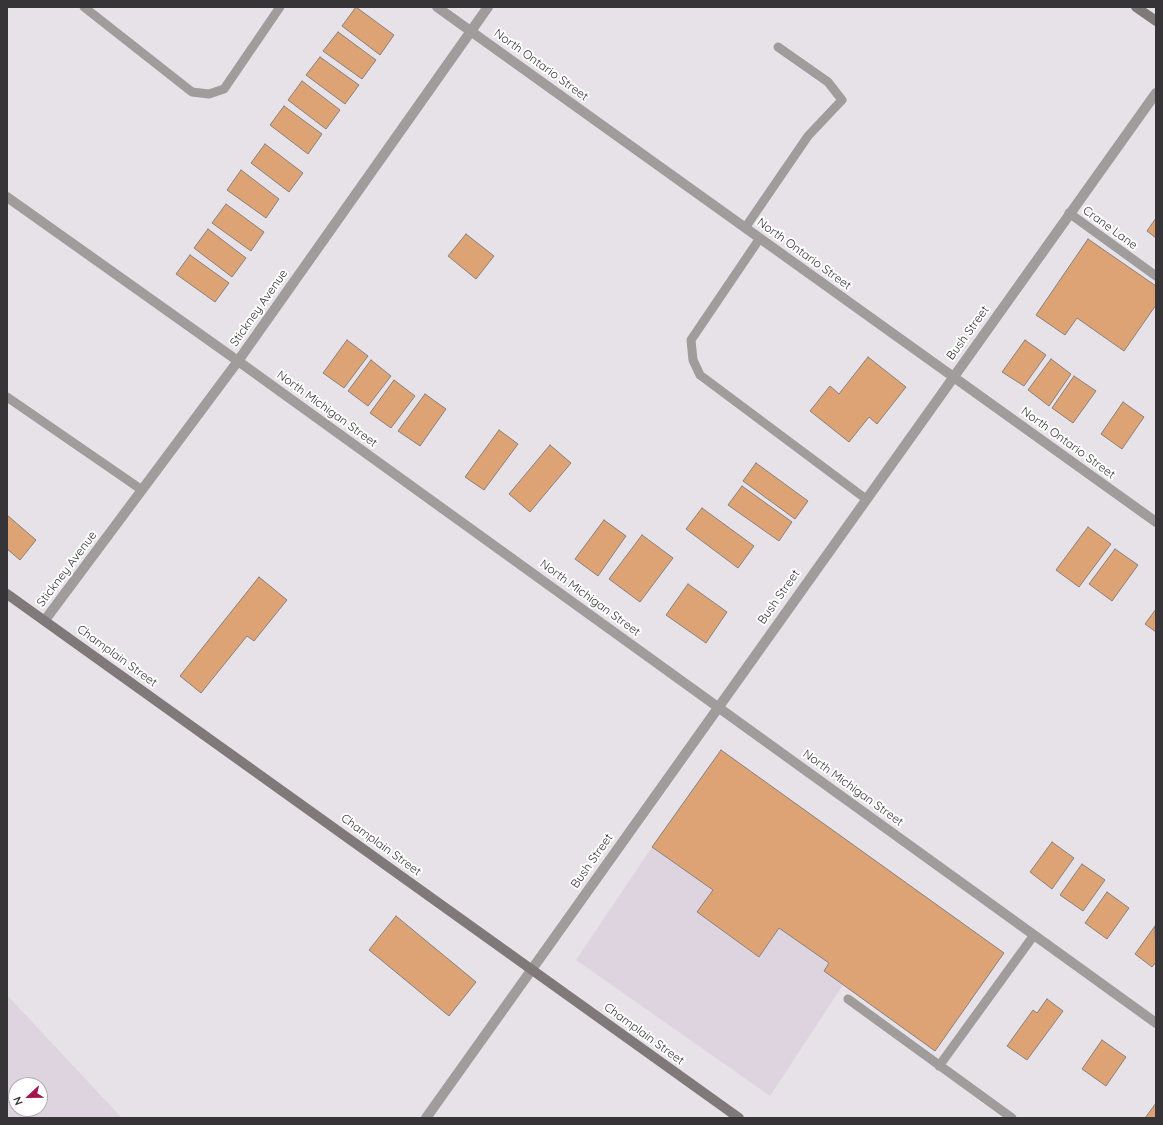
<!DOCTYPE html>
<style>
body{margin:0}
#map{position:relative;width:1163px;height:1125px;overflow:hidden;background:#e7e2e8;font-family:Quicksand,sans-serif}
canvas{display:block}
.frame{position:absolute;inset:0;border:8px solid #363436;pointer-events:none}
.north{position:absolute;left:8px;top:1077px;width:40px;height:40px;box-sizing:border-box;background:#fff;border:1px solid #afaeaf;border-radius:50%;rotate:248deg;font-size:11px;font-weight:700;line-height:16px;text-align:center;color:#363436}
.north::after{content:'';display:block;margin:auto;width:14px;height:18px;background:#a61351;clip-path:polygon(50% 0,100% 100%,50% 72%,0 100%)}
</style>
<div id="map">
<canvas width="1163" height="1125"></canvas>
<div class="frame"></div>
<div class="north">N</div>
</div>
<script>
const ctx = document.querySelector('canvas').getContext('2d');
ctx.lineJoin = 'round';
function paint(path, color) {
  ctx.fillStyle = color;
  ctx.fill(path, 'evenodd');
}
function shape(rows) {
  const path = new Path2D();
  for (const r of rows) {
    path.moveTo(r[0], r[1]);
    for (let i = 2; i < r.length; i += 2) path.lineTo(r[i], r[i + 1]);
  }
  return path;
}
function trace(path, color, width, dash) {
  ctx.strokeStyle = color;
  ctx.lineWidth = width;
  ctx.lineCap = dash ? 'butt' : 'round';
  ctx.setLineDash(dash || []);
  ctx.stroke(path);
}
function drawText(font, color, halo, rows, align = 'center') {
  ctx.font = font + ' Quicksand,sans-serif';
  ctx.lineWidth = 4;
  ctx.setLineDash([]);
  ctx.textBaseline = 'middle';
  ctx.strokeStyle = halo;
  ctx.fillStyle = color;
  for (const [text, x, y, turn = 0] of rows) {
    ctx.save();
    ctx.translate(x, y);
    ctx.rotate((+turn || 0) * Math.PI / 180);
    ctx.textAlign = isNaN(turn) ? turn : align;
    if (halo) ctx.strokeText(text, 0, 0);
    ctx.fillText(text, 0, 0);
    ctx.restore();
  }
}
const built = shape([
 [652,847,713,890,697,913,759,957,779,928,829,963,824,971,843,985,770,1096,576,960],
 [7,995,122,1118,7,1118],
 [16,1085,40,1085,40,1109,16,1109]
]);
const building = shape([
 [356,7,394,35,380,55,342,26,356,7],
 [338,32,376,60,362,79,323,51,338,32],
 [320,57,359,85,345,104,306,75,320,57],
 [302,81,340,110,326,129,288,100,302,81],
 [284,106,322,134,308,154,270,125,284,106],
 [265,144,303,173,289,192,251,163,265,144],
 [241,170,279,199,266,218,227,190,241,170],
 [226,204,264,232,251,251,212,223,226,204],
 [1156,218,1156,238,1147,231,1156,218],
 [208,229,246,258,232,277,194,248,208,229],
 [466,234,494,256,476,279,448,256,466,234],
 [1088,239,1156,286,1156,305,1124,351,1077,318,1065,335,1036,315,1088,239],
 [190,255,229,283,215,302,176,274,190,255],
 [347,340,368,356,344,388,323,373,347,340],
 [1025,340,1046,355,1024,386,1002,372,1025,340],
 [868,357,906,387,877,424,869,417,849,442,810,411,830,386,839,394,868,357],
 [1051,359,1071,374,1049,406,1028,390,1051,359],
 [371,360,391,376,368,406,348,391,371,360],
 [1074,376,1096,391,1073,423,1052,408,1074,376],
 [394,380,415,396,391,428,370,413,394,380],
 [425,394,446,409,420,446,398,431,425,394],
 [1123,402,1144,417,1122,449,1101,434,1123,402],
 [499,430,518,444,484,490,465,477,499,430],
 [550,445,571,463,530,512,509,494,550,445],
 [756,463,808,501,795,519,743,481,756,463],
 [742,486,792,522,779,541,728,505,742,486],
 [702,508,754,546,738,568,686,529,702,508],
 [7,515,36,540,20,560,7,549,7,515],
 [604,520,626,536,598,576,575,559,604,520],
 [1088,527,1111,544,1079,587,1056,570,1088,527],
 [642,535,673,558,640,602,609,579,642,535],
 [1115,549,1138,565,1112,601,1089,584,1115,549],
 [259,577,287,600,254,641,247,636,201,693,180,676,259,577],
 [688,584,727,612,706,643,666,615,688,584],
 [1156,609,1156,632,1145,624,1156,609],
 [721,750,1004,953,935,1051,824,971,829,963,779,928,759,957,697,912,713,890,652,847,721,750],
 [1052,842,1074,858,1052,889,1030,872,1052,842],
 [1082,864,1105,880,1083,911,1060,895,1082,864],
 [1107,892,1129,908,1107,939,1085,923,1107,892],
 [396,916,476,982,449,1016,369,950,396,916],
 [1155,926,1156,962,1152,967,1135,954,1155,926],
 [1047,999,1063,1011,1027,1060,1007,1046,1033,1010,1037,1013,1047,999],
 [1102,1040,1126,1057,1106,1086,1082,1069,1102,1040],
 [1156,1103,1156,1118,1145,1118,1156,1103]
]);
const lane = shape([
 [84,7,192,92,209,94,224,89,280,7],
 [1069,213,1156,276],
 [745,228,808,136,842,100,828,82,778,47],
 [760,238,691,340,693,360,700,375,866,499],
 [7,397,142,490],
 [848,999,1012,1118],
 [939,1066,1034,935]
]);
const street = shape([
 [437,7,1156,522],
 [7,197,238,361,1156,1023],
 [45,620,238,361,488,7],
 [426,1118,1156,93]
]);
const secondary = shape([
 [1136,7,1156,21],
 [7,594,739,1118]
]);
const streetNames = [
 ["North Ontario Street",541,65,36],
 ["Crane Lane",1110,228,36],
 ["North Ontario Street",804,254,36],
 ["Stickney Avenue",259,308,-55],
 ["Bush Street",968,333,-54],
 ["North Michigan Street",327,409,36],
 ["North Ontario Street",1068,443,36],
 ["Stickney Avenue",67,569,-53],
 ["Bush Street",779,597,-55],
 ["North Michigan Street",590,598,36],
 ["Champlain Street",117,656,36],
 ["North Michigan Street",853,788,36],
 ["Champlain Street",381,845,36],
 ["Bush Street",592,861,-55],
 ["Champlain Street",644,1034,36]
];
paint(built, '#ded4e0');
paint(building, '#dea375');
trace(building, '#86807c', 1);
trace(lane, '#a09c9b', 9);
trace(street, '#a09c9b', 10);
trace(secondary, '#7f7979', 10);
drawText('12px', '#363436', '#fff', streetNames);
</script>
